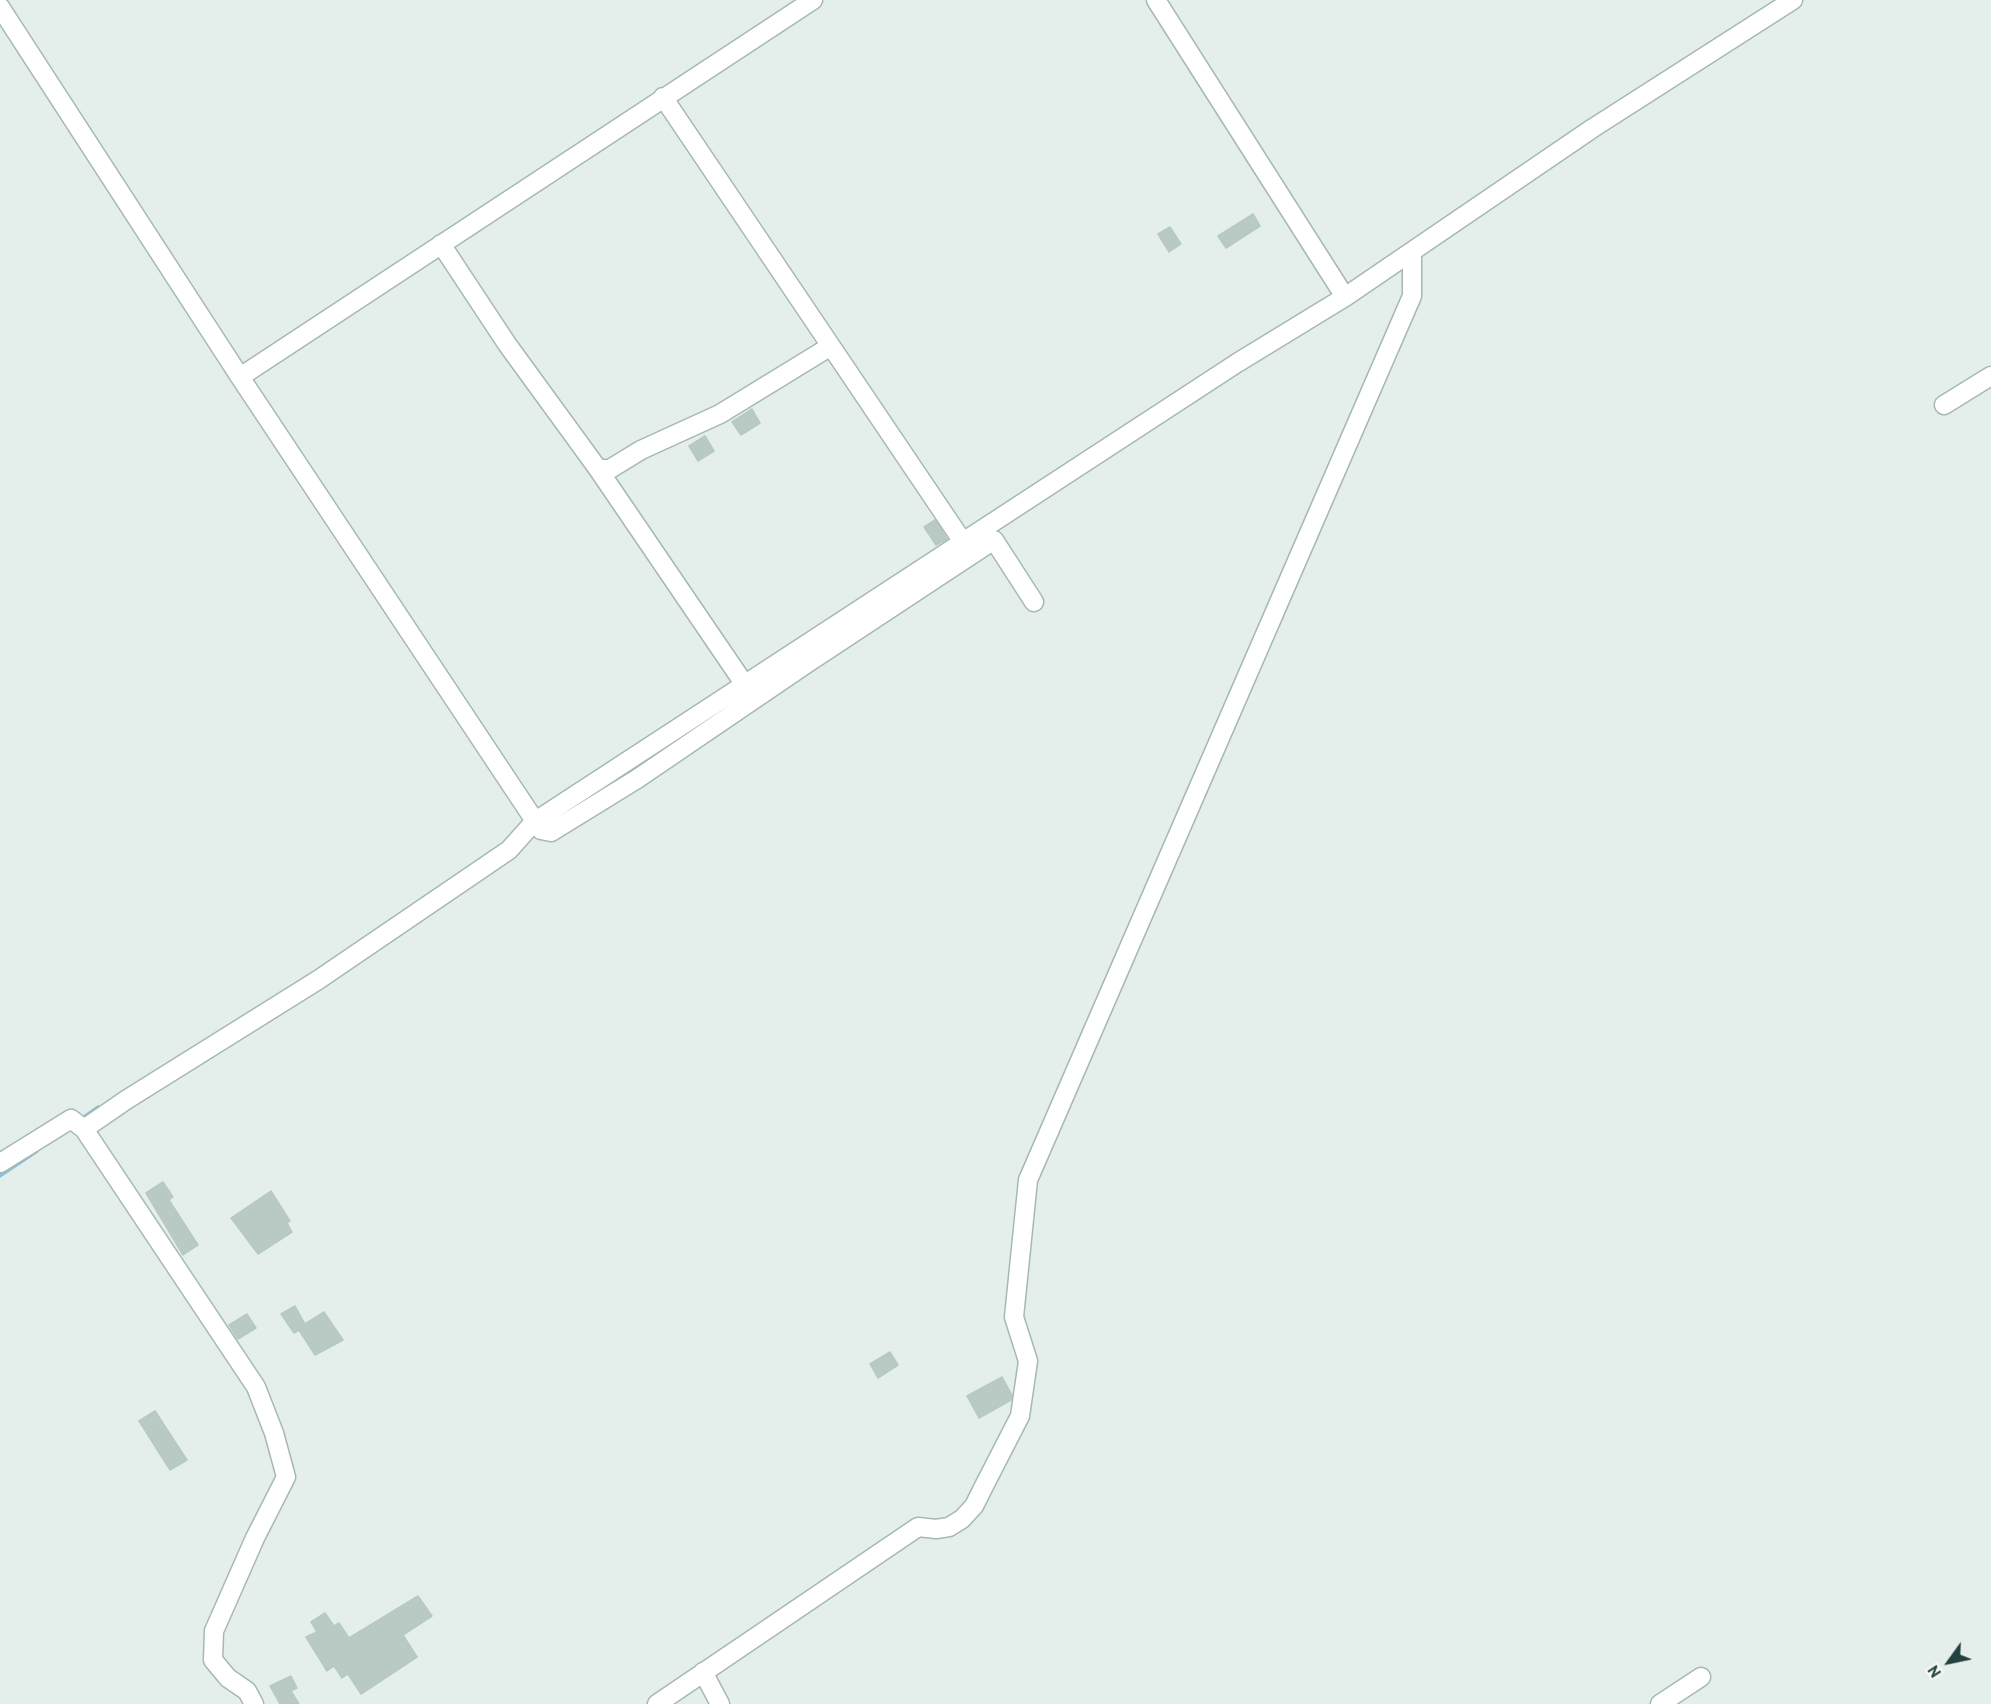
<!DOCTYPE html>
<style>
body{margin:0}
#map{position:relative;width:1991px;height:1704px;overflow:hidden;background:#e4efec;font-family:"PT Sans",sans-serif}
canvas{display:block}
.north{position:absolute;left:1919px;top:1632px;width:60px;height:60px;-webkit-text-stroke:4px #f5fbf9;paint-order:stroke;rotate:237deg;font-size:16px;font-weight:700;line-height:24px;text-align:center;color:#22423f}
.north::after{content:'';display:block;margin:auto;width:21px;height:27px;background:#22423f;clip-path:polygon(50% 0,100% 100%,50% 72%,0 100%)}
</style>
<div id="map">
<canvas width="1991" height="1704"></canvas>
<div class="north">N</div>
</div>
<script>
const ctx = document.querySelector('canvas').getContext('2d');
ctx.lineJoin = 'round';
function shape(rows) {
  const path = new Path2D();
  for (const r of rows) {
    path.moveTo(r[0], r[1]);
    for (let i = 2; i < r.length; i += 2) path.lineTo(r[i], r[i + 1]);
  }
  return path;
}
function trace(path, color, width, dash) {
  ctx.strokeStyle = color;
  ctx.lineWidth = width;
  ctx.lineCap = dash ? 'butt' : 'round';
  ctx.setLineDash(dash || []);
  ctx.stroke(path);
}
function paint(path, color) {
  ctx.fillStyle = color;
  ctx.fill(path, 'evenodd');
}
const stream = shape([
 [78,1122,98,1108],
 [0,1175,36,1151]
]);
const building = shape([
 [1253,214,1260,226,1226,248,1218,236,1253,214],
 [1170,227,1181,244,1169,252,1158,234,1170,227],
 [752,409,760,423,741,435,732,422,752,409],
 [705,436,714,451,698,461,689,446,705,436],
 [935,520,947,539,936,545,924,527,935,520],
 [163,1182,173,1197,169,1200,198,1245,183,1255,146,1193,163,1182],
 [271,1191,290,1221,287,1223,292,1232,258,1254,231,1218,271,1191],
 [295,1306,305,1324,324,1312,343,1340,315,1355,299,1330,294,1333,281,1314,295,1306],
 [247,1314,256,1328,238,1339,229,1325,247,1314],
 [890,1352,898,1365,878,1378,870,1364,890,1352],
 [1002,1377,1012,1395,1011,1400,979,1418,967,1396,1002,1377],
 [155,1411,187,1460,170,1470,139,1421,155,1411],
 [418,1596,432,1616,403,1635,417,1657,361,1694,348,1674,342,1678,334,1666,327,1671,306,1637,317,1632,311,1622,325,1613,334,1626,339,1623,349,1638,418,1596],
 [291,1676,297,1688,291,1691,299,1704,280,1704,270,1686,291,1676]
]);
const minor = shape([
 [1156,0,1345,297],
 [0,7,240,377,541,830,551,832,637,779,806,664,994,540,1034,602],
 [663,97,963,542],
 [441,244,507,344,598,469,745,685],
 [240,377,813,0],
 [1944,405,1991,376],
 [598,469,610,469,641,450,720,414,831,346],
 [84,1129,126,1100,318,980,509,850,534,822,1237,363,1345,297,1593,128,1793,0],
 [0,1163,71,1119,84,1129,256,1387,274,1433,286,1477,255,1538,214,1631,213,1660,228,1678,247,1691,254,1704],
 [703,1672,720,1704],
 [657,1704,918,1527,936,1529,949,1527,962,1519,974,1506,984,1486,1020,1416,1028,1361,1014,1317,1028,1180,1412,296,1412,252],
 [1660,1704,1701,1677]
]);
trace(stream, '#89bfd7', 5);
paint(building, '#b9cac5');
trace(building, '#b6c9c4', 1.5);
trace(minor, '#a6b8b5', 21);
trace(minor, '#fff', 18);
</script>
